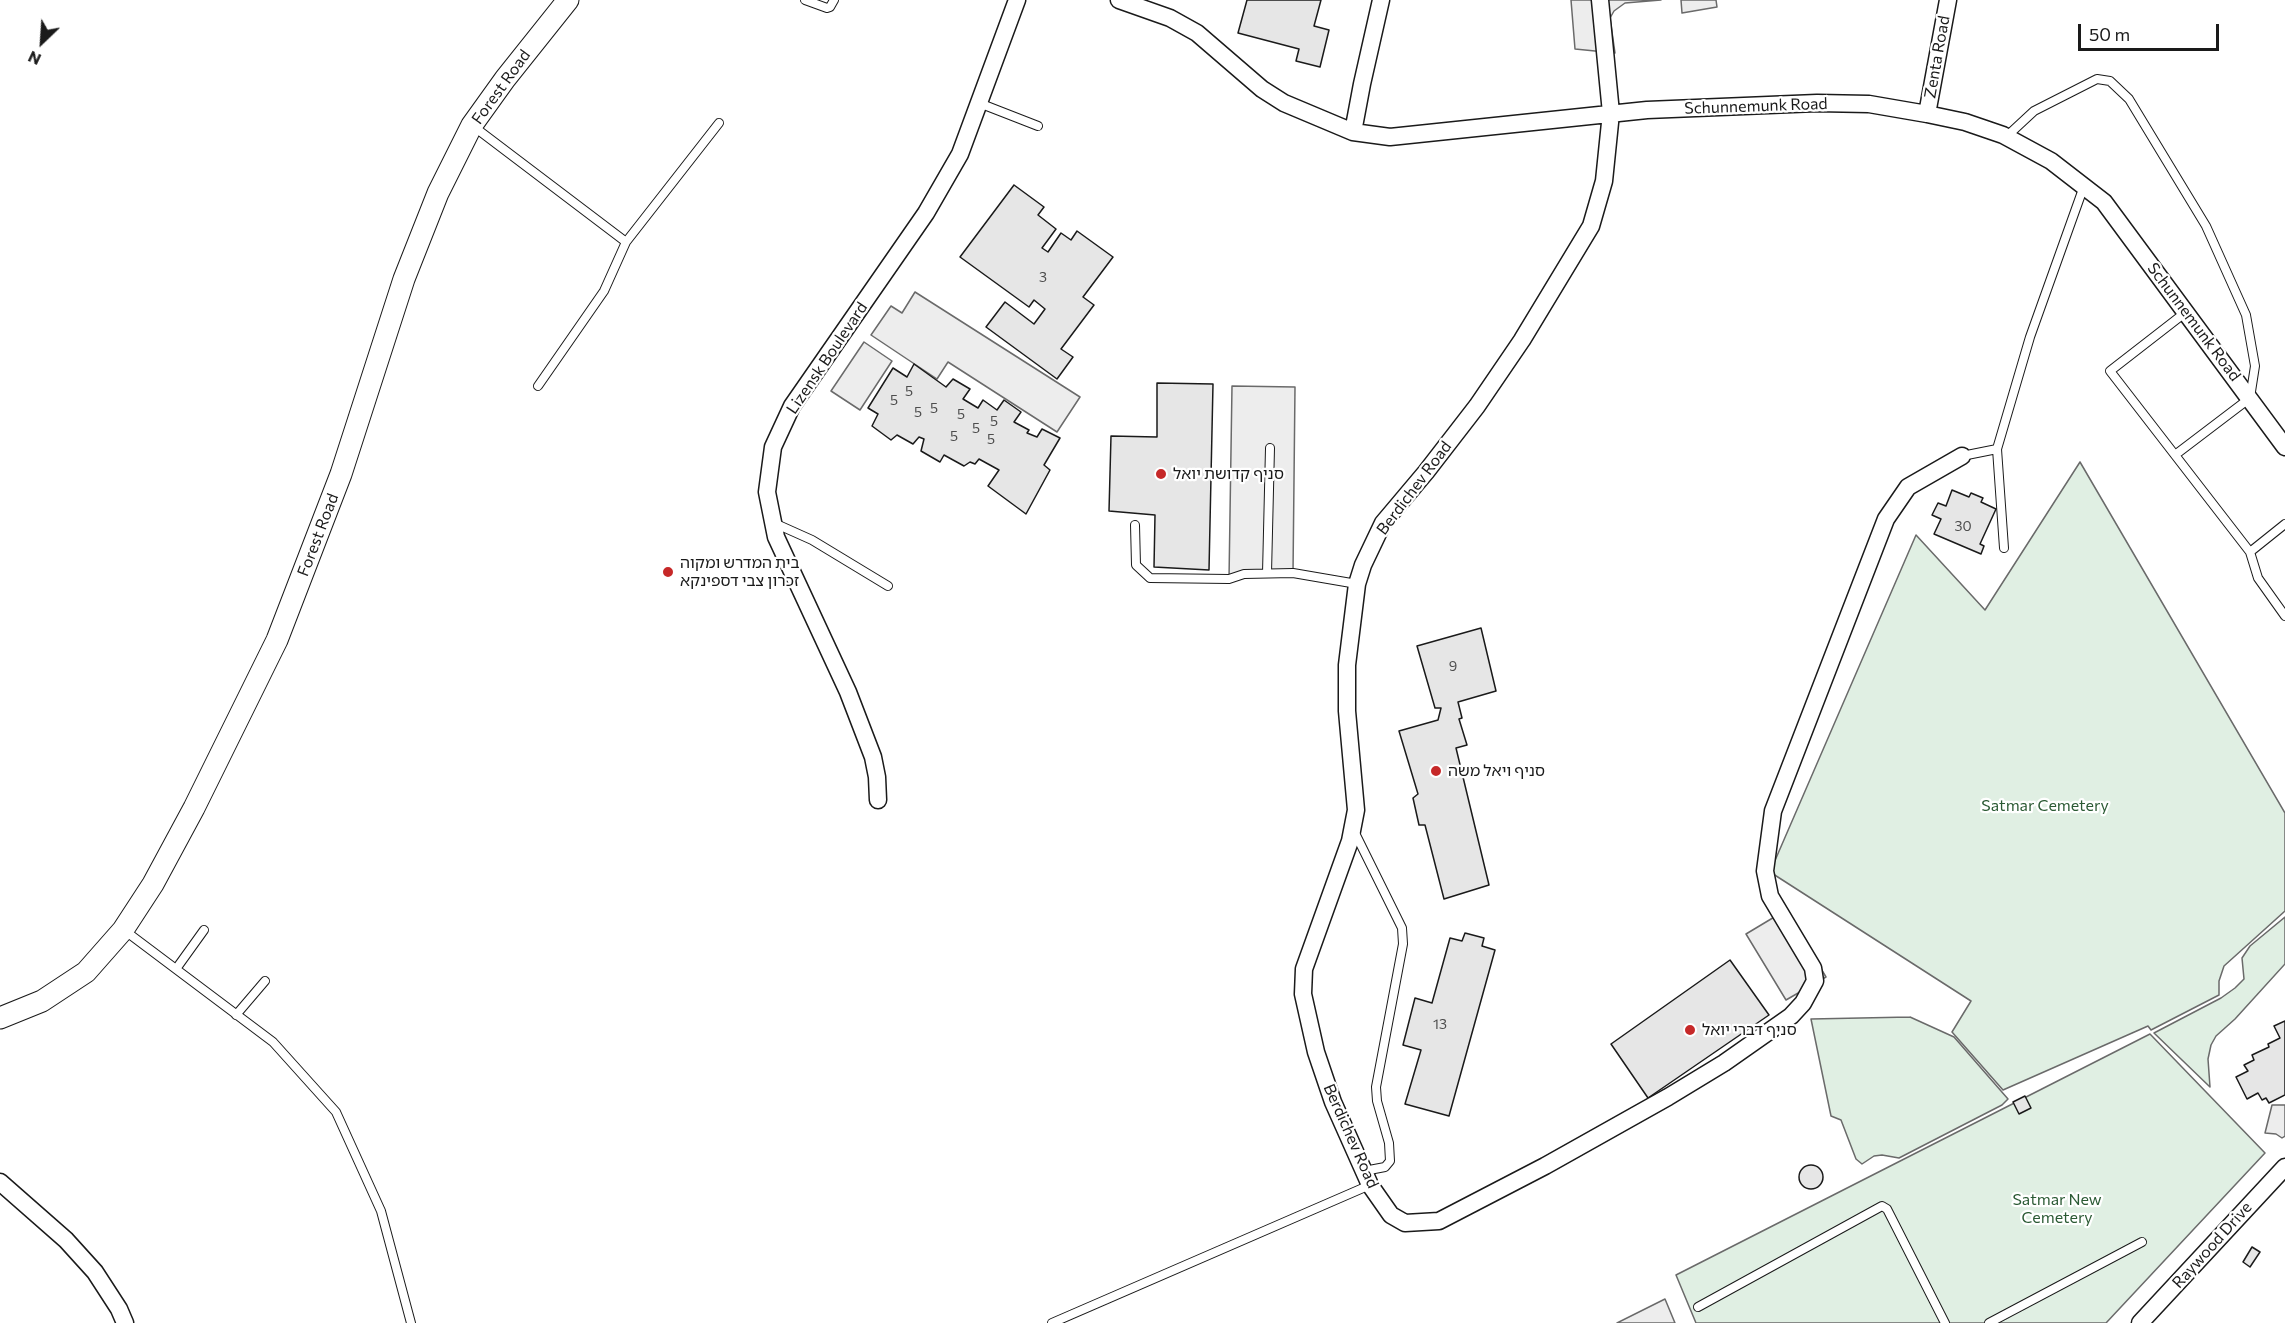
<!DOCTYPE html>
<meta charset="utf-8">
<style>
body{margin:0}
#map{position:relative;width:2285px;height:1323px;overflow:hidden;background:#fff;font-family:Commissioner,sans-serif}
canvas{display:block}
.north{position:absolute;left:12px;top:12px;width:60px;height:60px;-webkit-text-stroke:4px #fff;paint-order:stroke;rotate:205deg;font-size:16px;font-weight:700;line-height:24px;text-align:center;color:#1a1a1a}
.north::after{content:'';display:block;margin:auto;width:21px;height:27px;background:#1a1a1a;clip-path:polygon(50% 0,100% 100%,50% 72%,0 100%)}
.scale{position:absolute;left:2078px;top:24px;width:141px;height:27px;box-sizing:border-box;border:3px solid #1a1a1a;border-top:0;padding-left:8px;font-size:18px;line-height:21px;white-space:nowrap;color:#1a1a1a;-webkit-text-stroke:4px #fff;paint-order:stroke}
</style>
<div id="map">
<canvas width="2285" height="1323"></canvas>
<div class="north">N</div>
<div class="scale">50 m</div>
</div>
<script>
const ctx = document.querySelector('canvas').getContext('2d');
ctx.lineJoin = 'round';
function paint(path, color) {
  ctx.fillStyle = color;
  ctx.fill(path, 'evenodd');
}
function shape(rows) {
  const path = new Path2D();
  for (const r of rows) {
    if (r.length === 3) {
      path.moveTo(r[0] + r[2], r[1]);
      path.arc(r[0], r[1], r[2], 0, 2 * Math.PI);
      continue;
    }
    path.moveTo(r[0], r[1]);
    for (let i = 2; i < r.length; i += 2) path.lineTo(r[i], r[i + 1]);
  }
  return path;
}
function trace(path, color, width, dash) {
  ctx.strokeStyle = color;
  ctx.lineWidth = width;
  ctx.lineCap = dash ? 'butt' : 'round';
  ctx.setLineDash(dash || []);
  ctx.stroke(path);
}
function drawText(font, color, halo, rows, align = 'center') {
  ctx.font = font + ' Commissioner,"Noto Sans Hebrew",sans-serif';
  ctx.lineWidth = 4.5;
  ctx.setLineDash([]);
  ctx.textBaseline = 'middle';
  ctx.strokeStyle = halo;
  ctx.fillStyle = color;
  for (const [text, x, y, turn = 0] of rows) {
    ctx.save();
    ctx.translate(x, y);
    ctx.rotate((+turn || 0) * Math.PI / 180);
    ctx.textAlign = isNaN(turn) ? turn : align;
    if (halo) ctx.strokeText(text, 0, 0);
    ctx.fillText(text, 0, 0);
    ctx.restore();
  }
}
const green = shape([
 [2080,462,2285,813,2285,911,2224,966,2219,981,2219,995,2151,1030,2148,1026,2003,1090,1952,1032,1971,1001,1770,872,1916,535,1985,610,2080,462],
 [2285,917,2285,964,2235,1019,2216,1036,2211,1045,2208,1059,2210,1087,2154,1033,2221,998,2235,988,2244,979,2242,958,2250,946,2285,917],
 [1910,1017,1954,1037,2008,1099,2002,1105,1899,1158,1882,1155,1874,1156,1862,1164,1856,1159,1841,1120,1831,1116,1811,1019,1910,1017],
 [2150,1034,2265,1153,2106,1323,1696,1323,1676,1275,2150,1034]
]);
const parking = shape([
 [1571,0,1661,0,1625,3,1614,11,1610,18,1615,53,1575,49,1571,0],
 [1681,0,1716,0,1717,7,1682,13,1681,0],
 [915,292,1080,397,1057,432,948,362,937,379,871,335,891,306,902,313,915,292],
 [864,342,892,361,860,410,831,391,864,342],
 [1232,386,1295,387,1293,573,1229,579,1232,386],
 [1786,910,1826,977,1786,1000,1746,934,1786,910],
 [2272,1105,2285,1105,2285,1136,2282,1138,2276,1134,2265,1133,2272,1105],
 [1665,1299,1675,1323,1617,1323,1665,1299]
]);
const building = shape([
 [1247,0,1321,0,1314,26,1329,30,1320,67,1296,61,1299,49,1238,33,1247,0],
 [1014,185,1044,207,1038,215,1056,229,1042,248,1048,252,1061,233,1071,240,1077,231,1113,257,1083,297,1094,305,1061,349,1073,357,1057,379,986,327,1005,302,1034,324,1045,309,1034,300,1029,307,960,257,1014,185],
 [914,364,946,387,953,379,970,389,963,399,978,408,983,400,997,410,1004,400,1021,412,1014,422,1029,430,1027,433,1037,437,1042,429,1060,438,1044,465,1050,470,1026,514,988,486,999,470,979,459,975,464,970,462,964,466,944,455,940,462,921,451,924,439,919,437,913,444,897,435,891,440,872,426,878,414,868,408,893,368,907,377,914,364],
 [1157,383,1213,384,1209,570,1154,567,1155,515,1109,511,1111,436,1157,437,1157,383],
 [1952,490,1969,497,1971,493,1983,498,1981,502,1996,509,1980,544,1984,546,1981,554,1934,534,1941,519,1932,515,1938,503,1946,506,1952,490],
 [1481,628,1496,691,1458,702,1462,718,1459,719,1467,745,1456,748,1489,885,1444,899,1425,825,1419,825,1413,798,1418,794,1399,731,1438,720,1441,708,1435,708,1417,646,1481,628],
 [1465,933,1484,938,1482,946,1495,950,1449,1116,1405,1104,1421,1050,1403,1045,1415,998,1432,1003,1450,938,1462,941,1465,933],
 [1730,960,1769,1015,1648,1098,1611,1044,1730,960],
 [2285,1021,2285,1095,2269,1103,2266,1098,2262,1100,2258,1093,2247,1099,2236,1077,2248,1071,2244,1065,2254,1060,2252,1055,2269,1047,2268,1044,2280,1038,2274,1026,2285,1021],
 [2025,1096,2031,1108,2019,1114,2013,1102,2025,1096],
 [1811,1177,12],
 [2252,1247,2260,1252,2250,1267,2243,1262,2252,1247]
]);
const service = shape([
 [805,0,827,8,830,7,834,0],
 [979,103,1038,126],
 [473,126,626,242],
 [2006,137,2034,111,2097,79,2110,81,2129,99,2206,226,2246,315,2255,366,2250,398,2175,455],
 [2186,312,2110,371,2250,552,2258,578,2285,616],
 [538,386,604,291,626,242,719,123],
 [1997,449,2004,548],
 [1962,456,1997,449,2030,337,2084,186],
 [774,523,812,540,888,586],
 [1135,525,1136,565,1150,578,1229,579,1244,574,1293,573,1357,584],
 [2250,552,2285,524],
 [1267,573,1270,448],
 [1354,831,1402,928,1403,944,1376,1087,1377,1101,1389,1143,1390,1161,1385,1167,1364,1171],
 [124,930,273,1042,336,1112,381,1211,411,1323],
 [176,969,204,930],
 [236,1015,265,981],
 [1698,1307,1882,1206,1887,1209,1945,1323],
 [1052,1323,1370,1185],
 [1989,1323,2142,1242]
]);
const minor = shape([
 [1119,0,1170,18,1197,33,1262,89,1284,103,1353,132,1390,137,1647,110,1817,103,1869,104,1927,114,1965,122,2003,135,2051,161,2104,202,2285,447],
 [1600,0,1611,113,1604,181,1591,226,1522,340,1477,406,1426,472,1383,523,1363,565,1357,584,1347,665,1347,711,1356,810,1350,841,1304,969,1303,994,1316,1052,1333,1102,1370,1185,1391,1215,1405,1223,1439,1221,1545,1166,1668,1097,1724,1063,1791,1016,1803,1003,1815,981,1813,968,1770,896,1765,871,1773,811,1886,519,1908,487,1962,456],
 [1927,114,1948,0],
 [1353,132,1362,84,1381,0],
 [878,800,877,777,873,757,848,692,776,537,767,492,773,447,792,406,926,213,960,154,1017,0],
 [0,1182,66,1240,95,1272,119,1309,125,1323],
 [2140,1323,2285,1167]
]);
const tertiary = shape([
 [0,1018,42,1001,86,972,123,930,153,884,194,808,277,640,341,474,404,279,438,193,472,125,505,79,568,0]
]);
const markers = [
 [1161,474,6,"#c62828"],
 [668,572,6,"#c62828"],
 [1436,771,6,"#c62828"],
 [1690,1030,6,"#c62828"]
];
const numberNames = [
 ["3",1043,277],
 ["5",909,391],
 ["5",894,400],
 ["5",934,408],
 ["5",918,412],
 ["5",961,414],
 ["5",994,421],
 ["5",976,428],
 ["5",954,436],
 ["5",991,439],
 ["30",1963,526],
 ["9",1453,666],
 ["13",1440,1024]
];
const streetNames = [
 ["Zenta Road",1937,57,-80],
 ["Forest Road",501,87,-54],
 ["Schunnemunk Road",1756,106,-2],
 ["Schunnemunk Road",2194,322,53],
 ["Lizensk Boulevard",827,358,-56],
 ["Berdichev Road",1414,488,-53],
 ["Forest Road",318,535,-69],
 ["Berdichev Road",1351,1136,66],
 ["Raywood Drive",2212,1245,-48]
];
const poiNames = [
 ["סניף קדושת יואל",1173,474],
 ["בית המדרש ומקוה",680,563],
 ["זכרון צבי דספינקא",680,581],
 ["סניף ויאל משה",1448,771],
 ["סניף דברי יואל",1702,1030]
];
const parkNames = [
 ["Satmar Cemetery",2045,806],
 ["Satmar New",2057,1200],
 ["Cemetery",2057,1218]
];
paint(green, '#e0efe3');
trace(green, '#6a6a6a', 1.5);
paint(parking, '#ededed');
trace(parking, '#6a6a6a', 1.5);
paint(building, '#e6e6e6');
trace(building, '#1a1a1a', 1.5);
trace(service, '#1a1a1a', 10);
trace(minor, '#1a1a1a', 19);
trace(tertiary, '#1a1a1a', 23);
trace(service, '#fff', 8);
trace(minor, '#fff', 16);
trace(tertiary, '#fff', 21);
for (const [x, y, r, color] of markers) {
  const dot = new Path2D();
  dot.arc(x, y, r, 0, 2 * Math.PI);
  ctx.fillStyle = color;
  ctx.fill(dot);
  trace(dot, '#fff', 2);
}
drawText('14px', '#4d4d4d', null, numberNames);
drawText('16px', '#1a1a1a', '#fff', streetNames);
drawText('16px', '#1a1a1a', '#fff', poiNames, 'left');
drawText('16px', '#2b5a34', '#fff', parkNames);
</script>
